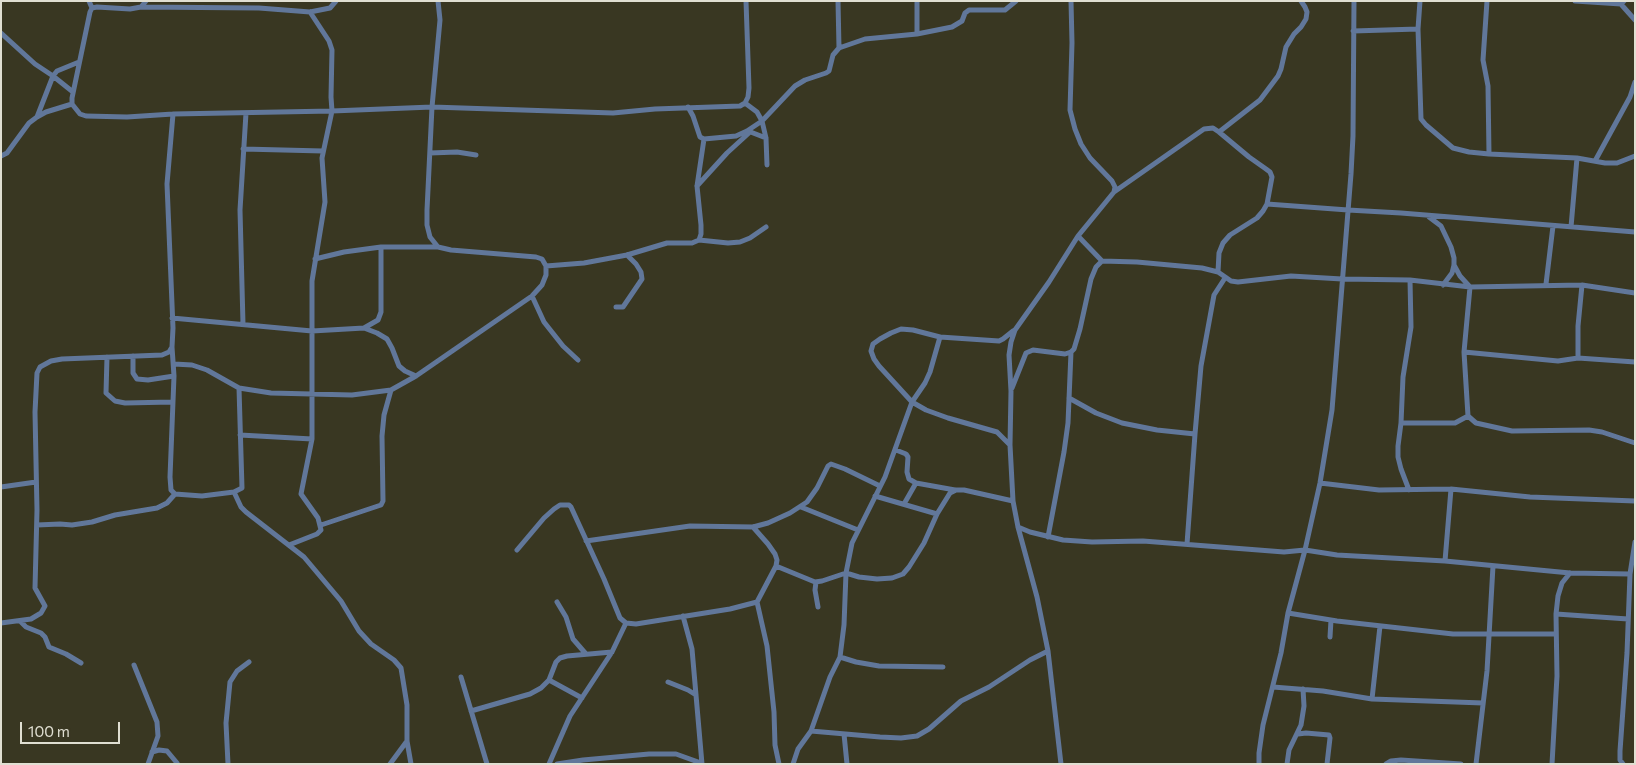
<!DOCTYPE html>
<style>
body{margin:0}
#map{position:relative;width:1636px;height:765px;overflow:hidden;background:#393722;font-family:Commissioner,sans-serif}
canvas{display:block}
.frame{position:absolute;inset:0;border:2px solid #e0dfd2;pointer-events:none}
.scale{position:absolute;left:20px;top:722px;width:100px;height:22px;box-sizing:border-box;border:2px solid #e0dfd2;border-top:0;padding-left:6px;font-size:15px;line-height:18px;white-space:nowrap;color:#e0dfd2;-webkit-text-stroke:4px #393722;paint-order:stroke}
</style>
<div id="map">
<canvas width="1636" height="765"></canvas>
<div class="frame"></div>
<div class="scale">100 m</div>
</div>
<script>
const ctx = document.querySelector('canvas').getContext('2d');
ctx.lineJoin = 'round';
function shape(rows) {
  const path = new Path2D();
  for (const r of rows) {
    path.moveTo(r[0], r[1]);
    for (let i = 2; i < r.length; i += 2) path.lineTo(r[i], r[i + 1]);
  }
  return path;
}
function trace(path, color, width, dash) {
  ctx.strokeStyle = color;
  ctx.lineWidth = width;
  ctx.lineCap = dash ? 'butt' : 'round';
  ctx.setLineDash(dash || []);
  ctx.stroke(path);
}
const street = shape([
 [89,1,92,8],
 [146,1,141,7,130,9,97,7,92,8,90,12,72,98,72,104,80,114,86,116,127,117,173,114,332,111,432,107,613,113,655,109,740,106,745,103,748,97,749,88,746,1],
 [838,1,839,48],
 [1420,1,1418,29,1421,119,1426,125,1453,148,1469,152,1489,154,1577,158,1605,163,1617,163,1635,156],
 [1487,1,1483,60,1488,86,1489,154],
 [1575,1,1621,4,1624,1],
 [1619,2,1635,20],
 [141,7,259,8,310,12,330,8,336,1],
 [1353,31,1418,29],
 [1,33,35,64,53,76,73,92],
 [917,34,917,1],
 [745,103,757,112,762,121,766,138,767,165],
 [688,107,693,116,700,137,704,139,736,136,747,131,762,121,795,86,805,80,826,73,829,71,833,55,839,48,865,39,917,34,952,27,962,21,965,13,969,10,1005,10,1016,1],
 [37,117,53,76,57,71,79,62],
 [748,131,766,138],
 [1219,132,1260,100,1278,76,1281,69,1286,47,1294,34,1301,27,1306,19,1307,12,1305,7,1301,1],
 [243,149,323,151],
 [430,153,457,152,476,155],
 [1,156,7,153,29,123,37,117,46,112,72,104],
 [1595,161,1630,97,1635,82],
 [697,186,727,153,750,132],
 [1114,192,1204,129,1213,128,1219,132,1249,157,1266,169,1270,172,1272,177,1267,204,1263,211,1257,218,1230,235,1223,243,1219,253,1218,272],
 [1267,204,1348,210,1401,213,1635,232],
 [1429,217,1441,226,1451,247,1454,258,1454,265,1452,273,1443,285],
 [1571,227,1577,158],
 [1078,236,1102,261],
 [699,240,728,243,740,242,750,238,766,227],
 [315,259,344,252,381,247,438,247],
 [1454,265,1460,276,1470,287,1464,352,1468,416,1476,423,1512,431,1589,430,1602,432,1635,443],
 [546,266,584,263,627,255,667,243,692,243,699,240,701,234,701,225,697,186,704,139],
 [1546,284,1553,226],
 [532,296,544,322,563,346,578,360],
 [616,307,623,307,642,279,641,272,636,264,627,255],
 [172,318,312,331,364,328,378,320,381,312,381,247],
 [243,324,240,210,246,113],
 [364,328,377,333,387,339,392,348,399,366,405,371,416,376],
 [172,347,174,376,170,477,171,490,175,494,202,496,234,492,242,488,239,388],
 [1464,352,1558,361,1578,358,1635,362],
 [133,356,133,373,137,379,148,380,174,376],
 [107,357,106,393,115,401,125,403,172,402],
 [1578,358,1578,326,1582,285],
 [174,364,192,365,207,370,239,388,271,393,352,395,391,390,416,376,532,296,542,285,546,275,546,266,542,259,536,257,451,250,438,247,430,237,427,225,427,210,432,107,440,20,438,1],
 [1012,388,1026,353,1033,350,1065,354,1071,352,1074,349,1080,329,1091,279,1096,267,1102,261,1137,262,1202,268,1218,272,1231,281,1238,282,1291,276,1342,279,1410,280,1470,287,1582,285,1635,293],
 [1069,398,1096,413,1122,423,1157,430,1195,434],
 [1401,423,1455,423,1468,416],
 [240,435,312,439],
 [1009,444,997,432,948,418,926,410,912,402,879,366,874,359,871,351,873,344,880,339,891,333,901,329,913,330,940,337,999,341,1003,339,1013,331],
 [896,450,906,454,908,457,907,472,909,479,916,483,955,490],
 [1320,483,1379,490,1451,489,1530,497,1635,501],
 [1,487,36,482],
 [1409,490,1401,469,1398,457,1398,446,1401,423,1403,377,1411,327,1410,280],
 [234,492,241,507,246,512,304,557,341,601,359,631,371,644,394,660,401,668,407,705,407,741,411,764],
 [875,496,937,514],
 [904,504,916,483],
 [801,507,858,530],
 [37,525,60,524,72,525,92,522,115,515,157,508,167,503,175,494],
 [321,525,381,505,383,501,382,436,384,415,391,390],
 [1018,527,1030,532,1063,540,1092,542,1143,541,1284,552,1305,550,1337,555,1445,561,1570,573,1630,574],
 [1048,537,1064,452,1068,423,1071,352],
 [586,541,690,526,753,527,768,523,790,513,807,502,817,488,828,466,831,464,845,469,880,486],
 [1187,544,1195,434,1201,366,1214,295,1225,278],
 [289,545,317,534,321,530,318,518,301,494,312,439,312,281,325,202,322,158,332,111,331,97,332,50,329,41,310,12],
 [517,550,544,518,554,509,560,505,569,505,571,507,604,579,620,618,626,623,636,624,730,609,757,602,776,566,777,560,775,554,768,544,753,527],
 [1445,561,1451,489],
 [776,566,815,582,822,581,846,573,859,577,877,579,892,578,903,574,909,567,924,543,937,514,950,493,956,490,964,490,1013,501],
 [816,582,815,590,818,607],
 [557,602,566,617,573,639,586,654],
 [757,602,767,646,774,712,775,745,779,764],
 [1288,613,1337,621,1453,634,1555,634],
 [1556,614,1628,619],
 [683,616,692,649,702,764],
 [21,622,26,627,41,633,45,637,49,647,66,654,81,663],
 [1,623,31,619,41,613,45,606,35,588,37,510,35,412,37,373,40,367,51,361,62,359,162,355,169,352,172,347,173,328,167,184,173,114],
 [1330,637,1331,620],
 [840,657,856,662,879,666,943,667],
 [134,665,157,722,158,736,148,764],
 [461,677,487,764],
 [549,680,582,698],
 [668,682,688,690,696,695],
 [1273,687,1323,691,1372,699,1483,703],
 [1372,699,1380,626],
 [471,711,530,694,541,688,549,680,556,662,560,658,567,656,612,652],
 [811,731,880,737,901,738,917,736,929,729,961,701,989,687,1030,660,1048,651],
 [844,734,847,764],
 [1298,734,1306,733,1329,735,1330,738,1327,764],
 [152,752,159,750,167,751,177,763],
 [228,764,226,723,230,682,237,671,249,662],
 [390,764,407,741],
 [549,764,570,716,612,652,626,623],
 [557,764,583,760,649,754,676,754,701,763],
 [793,764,798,749,811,731,830,677,840,657,844,625,846,573,852,543,885,477,912,402,925,383,930,372,940,337],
 [1061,764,1048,651,1037,597,1018,527,1013,501,1010,445,1011,391,1009,355,1011,342,1015,330,1049,282,1078,236,1114,192,1115,187,1112,181,1090,158,1081,144,1075,129,1070,110,1072,43,1071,1],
 [1259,764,1259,753,1263,725,1281,653,1288,613,1305,550,1320,483,1332,410,1351,174,1353,136,1354,1],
 [1287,764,1289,750,1301,725,1304,706,1303,689],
 [1386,764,1391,761,1401,760,1461,764],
 [1476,764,1487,671,1493,566],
 [1552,764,1557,676,1556,614,1558,596,1562,583,1570,573],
 [1623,764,1620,760,1620,751,1627,653,1630,574,1635,542]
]);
trace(street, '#61779a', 5);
</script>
